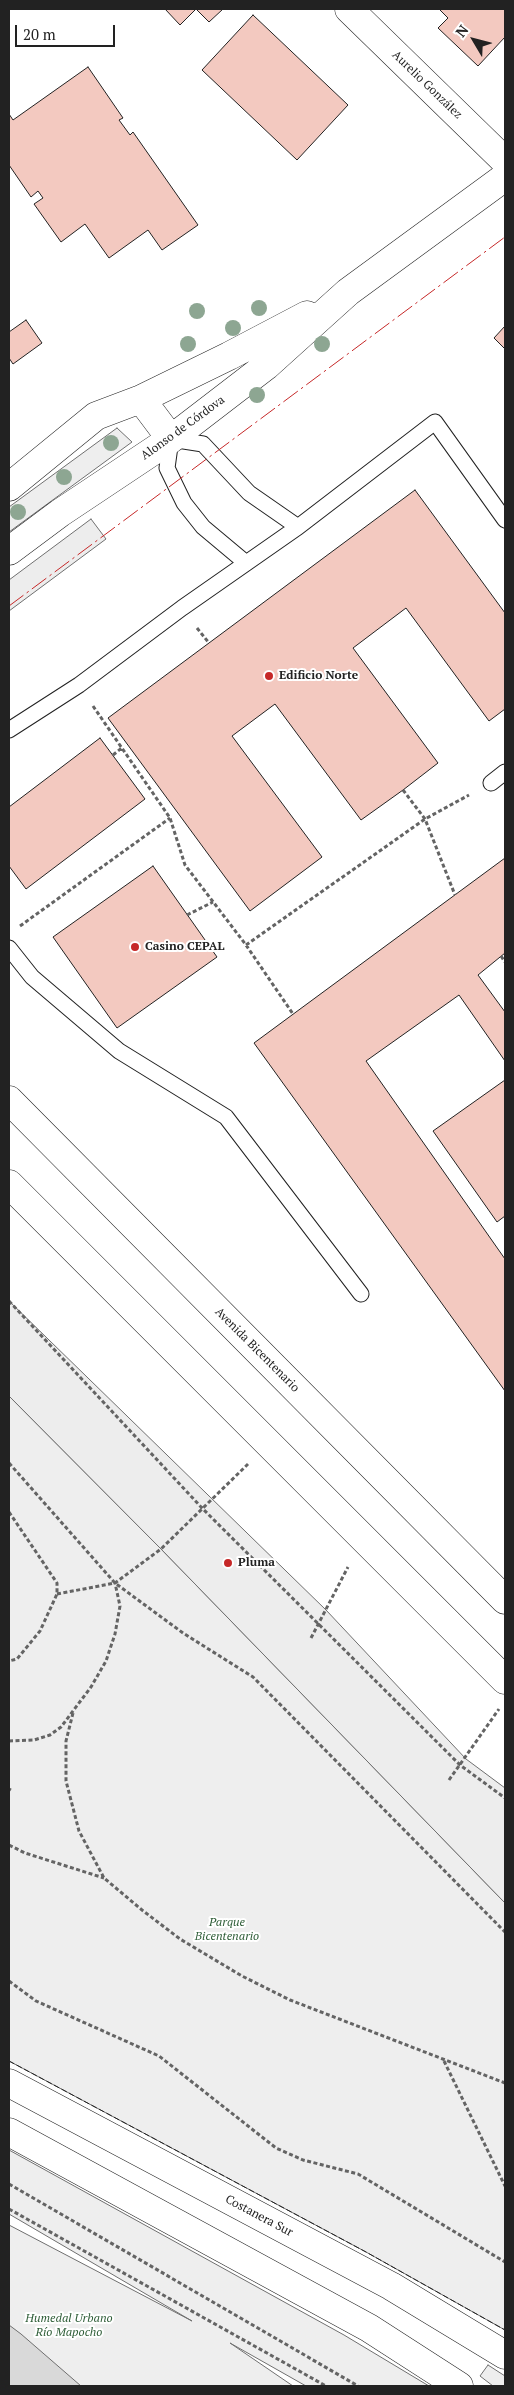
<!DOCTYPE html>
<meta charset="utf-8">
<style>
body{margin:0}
#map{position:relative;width:514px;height:2395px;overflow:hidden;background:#fff;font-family:"PT Serif",serif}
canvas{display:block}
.frame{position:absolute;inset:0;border:10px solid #222;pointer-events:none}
.north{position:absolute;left:449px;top:15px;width:50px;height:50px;-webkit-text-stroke:4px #fff;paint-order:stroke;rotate:307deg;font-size:14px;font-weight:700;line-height:20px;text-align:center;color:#222}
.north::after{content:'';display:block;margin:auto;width:18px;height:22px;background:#222;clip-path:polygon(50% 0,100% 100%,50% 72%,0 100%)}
.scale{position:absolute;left:15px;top:25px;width:100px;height:22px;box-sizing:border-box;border:2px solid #222;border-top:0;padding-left:6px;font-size:15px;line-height:18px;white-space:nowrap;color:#222;-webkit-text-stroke:4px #fff;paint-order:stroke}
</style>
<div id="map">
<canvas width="514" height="2395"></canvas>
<div class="frame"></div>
<div class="north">N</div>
<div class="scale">20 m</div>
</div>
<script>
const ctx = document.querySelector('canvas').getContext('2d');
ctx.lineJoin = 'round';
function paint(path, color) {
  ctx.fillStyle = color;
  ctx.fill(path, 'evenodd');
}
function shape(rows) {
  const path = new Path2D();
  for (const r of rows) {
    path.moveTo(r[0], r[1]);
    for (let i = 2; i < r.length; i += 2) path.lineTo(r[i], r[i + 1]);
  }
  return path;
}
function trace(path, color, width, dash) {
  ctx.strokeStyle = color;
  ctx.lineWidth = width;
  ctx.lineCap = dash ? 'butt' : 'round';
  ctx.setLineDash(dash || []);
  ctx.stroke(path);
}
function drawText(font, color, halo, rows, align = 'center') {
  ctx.font = font + ' "PT Serif",serif';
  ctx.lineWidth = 4;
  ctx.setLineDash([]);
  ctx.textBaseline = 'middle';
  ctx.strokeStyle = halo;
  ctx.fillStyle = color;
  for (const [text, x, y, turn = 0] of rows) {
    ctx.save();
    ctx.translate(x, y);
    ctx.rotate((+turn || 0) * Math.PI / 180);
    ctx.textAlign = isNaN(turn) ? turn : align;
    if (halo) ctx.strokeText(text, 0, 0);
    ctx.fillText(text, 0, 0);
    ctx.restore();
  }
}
const green = shape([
 [117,428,132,442,9,532,9,507,117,428],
 [9,1396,161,1549,505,1903,505,2330,366,2252,9,2061,9,1396],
 [9,2150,344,2335,429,2386,306,2386,230,2343,293,2386,9,2386,9,2225,192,2321,9,2214,9,2150],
 [488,2365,505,2376,505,2386,493,2386,480,2376,488,2365]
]);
const parking = shape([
 [91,519,106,539,9,611,9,580,91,519],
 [9,1301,326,1610,466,1759,505,1788,505,1903,161,1549,9,1396,9,1301]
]);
const water = shape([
 [9,2325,21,2334,81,2386,9,2386,9,2325]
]);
const building = shape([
 [165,9,223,9,209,22,196,9,180,25,165,9],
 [439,9,505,9,505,37,478,66,438,28,448,18,439,9],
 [253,15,348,105,297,160,202,70,253,15],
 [88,67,123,118,119,120,130,135,133,132,198,225,162,250,148,230,109,258,85,224,61,242,34,204,43,198,38,191,31,197,9,165,9,114,13,120,88,67],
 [26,320,42,343,13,364,9,358,9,332,26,320],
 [505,326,505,349,494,338,505,326],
 [415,490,505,613,505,709,489,721,406,608,353,648,438,763,403,790,361,820,275,704,232,736,322,857,250,911,108,718,415,490],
 [100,738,145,799,26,889,9,866,9,807,100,738],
 [505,858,505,953,478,975,505,1012,505,1061,459,995,366,1061,505,1259,505,1391,254,1043,505,858],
 [153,866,217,957,117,1028,53,937,153,866],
 [505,1080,505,1216,497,1222,433,1131,505,1080]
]);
const path = shape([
 [197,628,209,643],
 [93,706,170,818,185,865,246,945,293,1014],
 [113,755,123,747],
 [403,790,425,819,455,895],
 [187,915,213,902],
 [20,926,170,818],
 [246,945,425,819,469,795],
 [501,956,505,962],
 [9,1301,202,1508,460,1765,505,1798],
 [9,1463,115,1583,183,1633,253,1677,505,1932],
 [9,1512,57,1583,57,1594,40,1631,17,1659,9,1661],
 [57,1594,115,1583,161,1549,248,1464],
 [311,1638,348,1567],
 [73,1713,66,1741,66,1781,79,1831,104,1878,142,1910,180,1939,242,1976,290,2000,505,2083],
 [9,1741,34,1740,50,1735,61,1727,91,1687,106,1661,115,1634,120,1606,115,1583],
 [449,1780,499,1709],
 [9,1789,11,1790],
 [9,1845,25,1853,104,1878],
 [9,1981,36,2001,159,2056,276,2148,303,2160,358,2174,505,2262],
 [444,2061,505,2186],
 [9,2184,358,2386],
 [9,2209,326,2386]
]);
const lane = shape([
 [246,563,203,527,184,503,167,468,171,439,203,444,249,493,298,527],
 [9,730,79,685,182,608,298,527,435,422,505,520],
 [491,783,505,772],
 [9,948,32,977,119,1051,226,1117,361,1294]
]);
const street = shape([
 [349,9,505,161]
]);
const secondary = shape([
 [141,399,171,439],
 [9,487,96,416,141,399,229,356,307,315],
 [9,551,60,513,171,439,266,366,348,292,505,177],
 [9,1100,505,1600],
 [9,1184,505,1680],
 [9,2083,391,2286,505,2355],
 [9,2132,369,2328,459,2386]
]);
const fence = shape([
 [9,2061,366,2252,505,2330]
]);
const power = shape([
 [9,606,505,237]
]);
const trees = [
 [259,308],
 [197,311],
 [233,328],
 [188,344],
 [322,344],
 [257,395],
 [111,443],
 [64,477],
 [18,512]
];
const markers = [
 [269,676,5,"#c62828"],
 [135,947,5,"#c62828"],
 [228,1563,5,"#c62828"]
];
const streetNames = [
 ["Aurelio González",427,85,44],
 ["Alonso de Córdova",183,428,-36],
 ["Avenida Bicentenario",257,1350,45],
 ["Costanera Sur",259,2216,28]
];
const poiNames = [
 ["Edificio Norte",279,676],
 ["Casino CEPAL",145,947],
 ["Pluma",238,1563]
];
const parkNames = [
 ["Parque",227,1923],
 ["Bicentenario",227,1937],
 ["Humedal Urbano",69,2319],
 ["Río Mapocho",69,2333]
];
paint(green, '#eee');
trace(green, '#6f6f6f', 1);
paint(parking, '#ededed');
trace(parking, '#6f6f6f', 1);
paint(water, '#d9d9d9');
trace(water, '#6f6f6f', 1);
paint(building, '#f3c9c0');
trace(building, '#222', 1);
trace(lane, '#222', 17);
trace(street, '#222', 29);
trace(secondary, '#222', 29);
trace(path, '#646464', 3, [4, 2.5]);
trace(lane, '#fff', 15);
trace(street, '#fff', 28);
trace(secondary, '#fff', 28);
trace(fence, '#222', 1, [6, 2.5]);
trace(power, '#c62828', 1, [18, 4, 2.5, 4]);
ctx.fillStyle = '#8da692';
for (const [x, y] of trees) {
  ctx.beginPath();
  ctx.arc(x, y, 8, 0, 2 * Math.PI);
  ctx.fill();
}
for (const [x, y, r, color] of markers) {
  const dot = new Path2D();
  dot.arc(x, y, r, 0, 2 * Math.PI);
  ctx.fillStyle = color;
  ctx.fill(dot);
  trace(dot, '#fff', 2);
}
drawText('12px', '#222', '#fff', streetNames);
drawText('bold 12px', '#222', '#fff', poiNames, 'left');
drawText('italic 12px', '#2f5e38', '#fff', parkNames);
</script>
